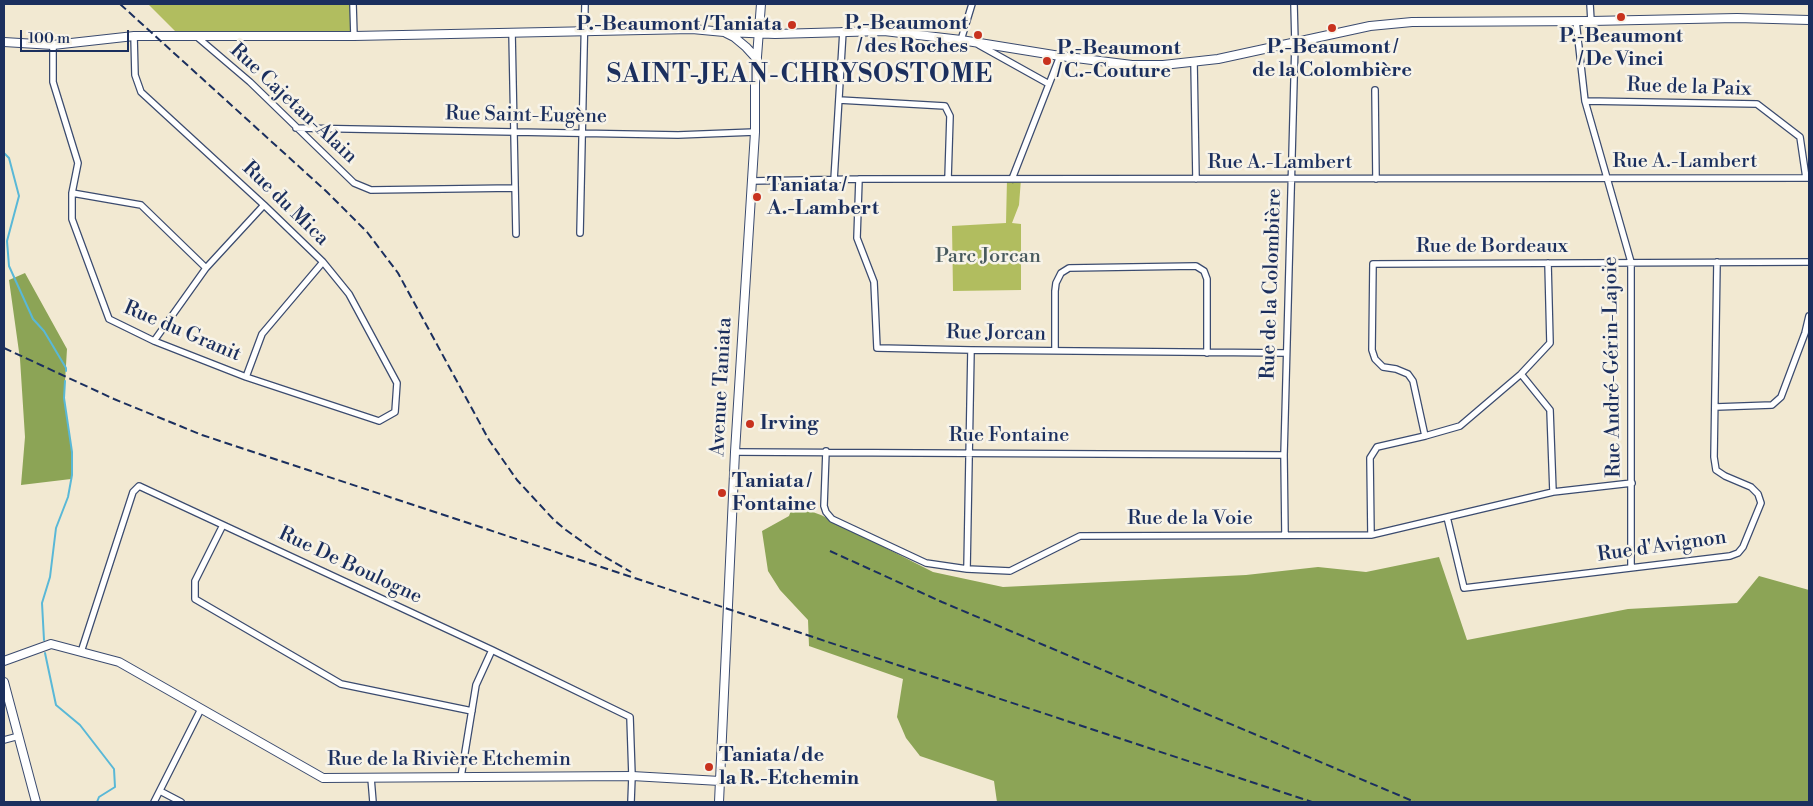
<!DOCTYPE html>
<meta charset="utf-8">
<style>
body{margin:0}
#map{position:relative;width:1813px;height:806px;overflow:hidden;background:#f2e9d2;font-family:"Libre Bodoni",serif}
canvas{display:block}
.frame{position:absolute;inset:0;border:5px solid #1b2f5e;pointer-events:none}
.scale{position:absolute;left:20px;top:30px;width:109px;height:22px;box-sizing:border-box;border:2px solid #1b2f5e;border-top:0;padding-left:6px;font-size:15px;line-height:18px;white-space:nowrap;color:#1b2f5e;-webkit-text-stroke:4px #f7f3e8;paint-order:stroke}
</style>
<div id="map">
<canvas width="1813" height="806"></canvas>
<div class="frame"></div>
<div class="scale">100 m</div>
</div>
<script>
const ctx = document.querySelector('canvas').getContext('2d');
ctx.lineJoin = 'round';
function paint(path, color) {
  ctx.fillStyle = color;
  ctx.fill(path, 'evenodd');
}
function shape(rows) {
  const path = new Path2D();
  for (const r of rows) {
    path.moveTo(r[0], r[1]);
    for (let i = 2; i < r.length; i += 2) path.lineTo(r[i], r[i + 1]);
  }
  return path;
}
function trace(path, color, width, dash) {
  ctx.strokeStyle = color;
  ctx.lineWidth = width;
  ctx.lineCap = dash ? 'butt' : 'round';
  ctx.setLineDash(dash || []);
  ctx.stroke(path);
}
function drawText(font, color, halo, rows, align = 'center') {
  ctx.font = font + ' "Libre Bodoni",serif';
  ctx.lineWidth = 5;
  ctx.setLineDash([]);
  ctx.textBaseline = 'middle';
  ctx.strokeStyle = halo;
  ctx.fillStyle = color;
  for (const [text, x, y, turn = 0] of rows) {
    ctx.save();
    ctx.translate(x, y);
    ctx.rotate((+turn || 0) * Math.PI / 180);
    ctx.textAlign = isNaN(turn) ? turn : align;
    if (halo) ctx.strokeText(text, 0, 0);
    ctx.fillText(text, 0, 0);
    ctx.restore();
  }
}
const green = shape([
 [148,4,353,4,354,36,180,36],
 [1007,179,1021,179,1019,205,1012,223,1021,224,1021,290,953,291,952,226,1006,223]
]);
const forest = shape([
 [25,273,67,349,64,398,72,452,71,479,21,485,25,437,20,359,9,280],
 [793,505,821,515,933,572,1003,587,1246,575,1318,567,1366,572,1439,557,1467,640,1628,609,1737,603,1759,576,1809,590,1809,802,997,802,994,781,920,756,906,738,897,717,903,679,809,646,808,620,780,590,768,571,762,531,789,516]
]);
const stream = shape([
 [4,153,9,158,19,196,7,241,9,266,33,319,44,331,66,368,66,371],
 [44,640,42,603,50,577,56,528,68,497,72,475,72,452,64,398,65,381],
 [45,653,56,705,80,725,114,769,115,787,99,797,97,802]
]);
const street = shape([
 [353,4,354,36],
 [1590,4,1591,21],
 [1576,21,1585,101,1631,262,1631,567],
 [512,32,516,234],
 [196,36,250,82,354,183,371,190,515,188],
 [961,40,972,4],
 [53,45,53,82,78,163,72,193,72,219,109,319,154,341,246,377,379,421,395,412,397,383,349,294,323,262,264,205,141,92,135,75,134,36],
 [979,45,1049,84],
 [1194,62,1196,179],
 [1375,90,1376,179],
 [839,100,945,106,950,116,948,179],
 [1585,101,1757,104,1800,137,1806,178],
 [296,128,678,135,755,132],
 [859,179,857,238,874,282,877,348,971,350,1286,353],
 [1012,179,1060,56],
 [834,180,843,31],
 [751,181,859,179,1809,178],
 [72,193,141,205,206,268],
 [580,233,585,4],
 [154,341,206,268,264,205],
 [1055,351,1055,291,1056,283,1061,273,1069,268,1196,266,1204,271,1207,279,1207,353],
 [1521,374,1550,410,1553,492],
 [246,377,262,334,323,262],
 [1716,407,1772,405,1781,397,1805,333,1809,316],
 [1425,436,1413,381,1408,374,1396,369,1383,367,1375,359,1372,350,1373,264,1809,262],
 [826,451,824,506,826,512,832,519,926,563,967,569,1010,571,1080,536,1371,535,1553,492,1632,483],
 [735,452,1284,455],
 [1447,517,1464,588,1730,556,1738,553,1743,547,1761,503,1758,494,1751,487,1725,476,1716,470,1714,457,1717,262],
 [223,525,195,581,195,599,341,684,472,711],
 [1285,535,1284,455,1295,43,1294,4],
 [1371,535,1370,458,1377,447,1425,436,1460,426,1521,374,1550,343,1548,263],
 [967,569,971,350],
 [81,652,133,492,139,486,492,650,630,717,632,776,631,802],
 [4,740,19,736],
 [461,777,476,685,492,650],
 [371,778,373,802],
 [160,791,181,802],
 [154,802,201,709]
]);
const secondary = shape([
 [726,33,734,37,746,47,757,59],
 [4,42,53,45,134,36,354,36,692,29,724,32,775,34,884,31,961,40,1060,56,1132,65,1163,65,1218,59,1370,26,1412,22,1591,21,1737,18,1809,20],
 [4,661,51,644,119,662,323,778,632,776,720,781],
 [4,682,36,802],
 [719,802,735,452,755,132,755,83,761,4]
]);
const rail = shape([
 [120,4,327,192,367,232,398,273,489,440,517,480,554,520,566,530,598,553,631,572],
 [4,348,114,399,202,435,1312,802],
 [830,551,942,602,1415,802]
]);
const markers = [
 [1621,17,5,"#c8321e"],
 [792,25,5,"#c8321e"],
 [1332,28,5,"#c8321e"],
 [978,35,5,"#c8321e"],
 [1047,61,5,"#c8321e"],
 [757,197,5,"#c8321e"],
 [750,424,5,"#c8321e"],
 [722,493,5,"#c8321e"],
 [709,767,5,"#c8321e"]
];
const poiNames = [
 ["P.-Beaumont",968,24,"right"],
 ["/ des Roches",968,47,"right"],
 ["P.-Beaumont / Taniata",782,25,"right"],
 ["P.-Beaumont",1621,37,"center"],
 ["/ De Vinci",1621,60,"center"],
 ["P.-Beaumont /",1332,48,"center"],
 ["de la Colombière",1332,71,"center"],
 ["P.-Beaumont",1057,49],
 ["/ C.-Couture",1057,72],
 ["Taniata /",767,186],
 ["A.-Lambert",767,209],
 ["Irving",760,424],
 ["Taniata /",732,482],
 ["Fontaine",732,505],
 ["Taniata / de",719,756],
 ["la R.-Etchemin",719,779]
];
const streetNames = [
 ["Rue de la Paix",1689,88,2],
 ["Rue Cajetan-Alain",293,104,43],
 ["Rue Saint-Eugène",526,116,1],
 ["Rue A.-Lambert",1685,162],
 ["Rue A.-Lambert",1280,163],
 ["Rue du Mica",285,204,44],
 ["Rue de Bordeaux",1492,247],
 ["Rue de la Colombière",1272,284,-88],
 ["Rue du Granit",182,332,23],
 ["Rue Jorcan",996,334,1],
 ["Rue André-Gérin-Lajoie",1613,367,-91],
 ["Avenue Taniata",722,387,-87],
 ["Rue Fontaine",1009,436],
 ["Rue de la Voie",1190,519],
 ["Rue d'Avignon",1662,547,-8],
 ["Rue De Boulogne",350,566,25],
 ["Rue de la Rivière Etchemin",449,760]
];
const parkNames = [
 ["Parc Jorcan",988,257]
];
const districtNames = [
 ["SAINT-JEAN-CHRYSOSTOME",800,76]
];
paint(green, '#b1bd5f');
paint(forest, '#8ca456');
trace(stream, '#59b8d7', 2);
trace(street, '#3b4b6f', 8);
trace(secondary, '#3b4b6f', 10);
trace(street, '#fff', 5.5);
trace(secondary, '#fff', 8);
trace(rail, '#1b2f5e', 2, [8, 4]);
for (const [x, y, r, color] of markers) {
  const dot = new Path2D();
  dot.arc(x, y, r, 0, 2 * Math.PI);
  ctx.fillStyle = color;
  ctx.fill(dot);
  trace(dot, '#f7f3e8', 2);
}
drawText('bold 20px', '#1b2f5e', '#f7f3e8', poiNames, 'left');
drawText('20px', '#1b2f5e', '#f7f3e8', streetNames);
drawText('20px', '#485a5e', '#f7f3e8', parkNames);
ctx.letterSpacing = '1px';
drawText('bold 25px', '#1b2f5e', '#f7f3e8', districtNames);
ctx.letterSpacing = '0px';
</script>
